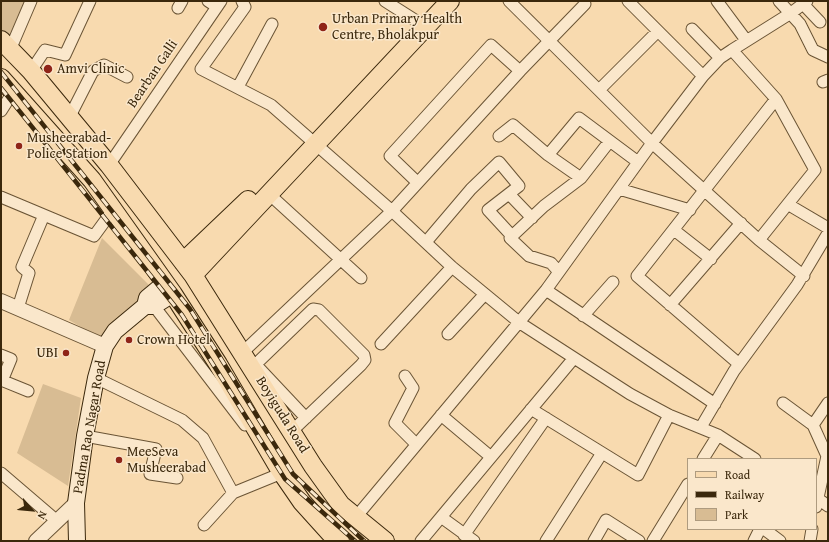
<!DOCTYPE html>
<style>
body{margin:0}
#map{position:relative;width:829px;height:542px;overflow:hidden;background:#f8daaf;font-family:"Gentium Book Plus",serif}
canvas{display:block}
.frame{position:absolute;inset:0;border:2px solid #3b280c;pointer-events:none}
.legend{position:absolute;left:687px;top:458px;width:130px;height:72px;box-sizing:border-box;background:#fae7cb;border:1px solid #ae9b7f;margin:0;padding:5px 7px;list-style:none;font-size:12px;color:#3b280c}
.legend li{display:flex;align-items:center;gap:8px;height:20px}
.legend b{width:20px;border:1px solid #ae9b7f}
.north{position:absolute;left:12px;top:490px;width:40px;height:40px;-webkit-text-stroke:3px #fae7cb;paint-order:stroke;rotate:117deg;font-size:11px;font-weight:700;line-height:16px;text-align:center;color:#3b280c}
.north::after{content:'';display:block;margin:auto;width:14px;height:18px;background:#3b280c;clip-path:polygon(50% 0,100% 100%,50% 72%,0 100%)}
</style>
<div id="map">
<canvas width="829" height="542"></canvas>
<div class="frame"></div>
<ul class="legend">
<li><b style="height:5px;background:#f8daaf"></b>Road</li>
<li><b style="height:5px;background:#3b280c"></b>Railway</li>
<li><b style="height:11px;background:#d8bc93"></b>Park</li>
</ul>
<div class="north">N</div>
</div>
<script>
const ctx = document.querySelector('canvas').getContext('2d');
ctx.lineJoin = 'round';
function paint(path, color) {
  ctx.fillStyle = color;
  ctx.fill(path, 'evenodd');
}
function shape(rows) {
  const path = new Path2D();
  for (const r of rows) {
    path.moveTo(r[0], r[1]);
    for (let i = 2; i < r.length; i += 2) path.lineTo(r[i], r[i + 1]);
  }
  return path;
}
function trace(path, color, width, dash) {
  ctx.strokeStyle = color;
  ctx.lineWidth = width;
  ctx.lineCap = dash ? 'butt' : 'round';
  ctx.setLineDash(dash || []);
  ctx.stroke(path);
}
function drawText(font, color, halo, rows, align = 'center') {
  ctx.font = font + ' "Gentium Book Plus",serif';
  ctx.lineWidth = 3;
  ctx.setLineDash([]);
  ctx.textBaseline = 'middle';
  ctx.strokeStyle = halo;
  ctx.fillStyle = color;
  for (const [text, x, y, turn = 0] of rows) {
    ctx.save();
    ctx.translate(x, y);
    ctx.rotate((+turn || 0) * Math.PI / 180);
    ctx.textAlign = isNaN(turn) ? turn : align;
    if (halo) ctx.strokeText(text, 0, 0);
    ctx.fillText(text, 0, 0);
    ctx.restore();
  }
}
const green = shape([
 [1,1,27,1,12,38,1,42],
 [102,238,153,289,101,339,69,320],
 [43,384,81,398,68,486,17,453]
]);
const minor = shape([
 [208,1,217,7],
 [242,1,245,7,201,69,271,105,392,211,452,267,520,323,630,394,669,415,718,435,755,459],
 [385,1,418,22],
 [509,1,652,143,759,240,804,276],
 [628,1,703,76],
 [717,1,746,40],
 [779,1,800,24,813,50,828,57],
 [803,4,820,22],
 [178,8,182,1],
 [692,29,720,58],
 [10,50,31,1],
 [732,50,776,99,637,276,739,364],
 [31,71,45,50,65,55,90,1],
 [823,82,828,80],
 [238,87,272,24],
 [599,90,658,31],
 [1,111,13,92],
 [69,118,93,71,104,65,127,77],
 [499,136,513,125,548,155,581,178],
 [548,155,579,118,638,162],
 [109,165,221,1],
 [417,182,390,156,491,45,520,71],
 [619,189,690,210],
 [269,194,361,278],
 [509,194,532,218],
 [1,197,94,236,113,210],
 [789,205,828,228],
 [674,230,711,259],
 [759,240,815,170,776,99],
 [426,242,471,189,499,162,519,186,488,210,512,236],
 [559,272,551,263,529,256,510,238,544,206,581,178,609,142],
 [546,290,715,404],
 [670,305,741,223],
 [154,306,245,425],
 [18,308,29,273,22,267,44,215],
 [583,316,613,282],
 [448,334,485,294],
 [381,344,452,267],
 [243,352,392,211,520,71,585,4],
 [1,355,11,359,2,381],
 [405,376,413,388,395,423,416,444],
 [96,378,182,420,203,438,233,493],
 [1,380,28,391],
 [783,403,813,425],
 [531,409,638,475,669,415],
 [441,415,491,457],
 [701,427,734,371,797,285,828,233],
 [292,431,361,365,365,360,364,355,319,310,313,309,257,363,258,367,306,418],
 [85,436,156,449,150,474,177,478],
 [703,459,718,435],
 [1,473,57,521],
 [816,497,828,506],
 [816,507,827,456,813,425,828,403],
 [356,517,546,290,652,143,703,76,720,58,732,50,791,13,807,1],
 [441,517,474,541],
 [204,525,233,493,282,473],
 [764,529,780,541],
 [464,535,546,418],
 [421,541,574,358],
 [546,541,602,453],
 [594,541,606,520,639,541],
 [653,541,688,484],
 [754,541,760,529],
 [810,541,812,529]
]);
const tertiary = shape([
 [1,301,105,346],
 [36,541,76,503]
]);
const secondary = shape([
 [145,306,147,298,165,283],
 [145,306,154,306,173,294],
 [77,541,76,503,85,436,96,378,105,346,115,331,145,306]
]);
const primary = shape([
 [1,40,31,71,109,165,193,275,313,466,341,505,385,541],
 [1,78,92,180,173,294,218,364,280,470,302,502,330,533,340,541],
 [183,262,248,200],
 [193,275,450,1]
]);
const rail = shape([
 [1,72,190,309,293,474,364,541],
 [1,88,182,315,285,479,355,541]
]);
const markers = [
 [323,27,5,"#8f2418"],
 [48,69,5,"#8f2418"],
 [19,146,4,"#8f2418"],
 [129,340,4,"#8f2418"],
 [66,353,4,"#8f2418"],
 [119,460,4,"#8f2418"]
];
const poiNames = [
 ["Urban Primary Health",332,19],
 ["Centre, Bholakpur",332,35],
 ["Amvi Clinic",57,69],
 ["Musheerabad-",27,138],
 ["Police Station",27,154],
 ["Crown Hotel",137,340],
 ["UBI",58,353,"right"],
 ["MeeSeva",127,452],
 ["Musheerabad",127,468]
];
const streetNames = [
 ["Bearban Galli",153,74,-56],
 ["Boyiguda Road",282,415,58],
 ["Padma Rao Nagar Road",90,427,-80]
];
paint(green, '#d8bc93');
trace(minor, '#6a5435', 13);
trace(tertiary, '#6a5435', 16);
trace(secondary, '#3b280c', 18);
trace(primary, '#3b280c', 20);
trace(minor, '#fae7cb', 11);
trace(tertiary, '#fae7cb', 14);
trace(secondary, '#fae7cb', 16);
trace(primary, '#f8daaf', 18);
trace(rail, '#3b280c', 4.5);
trace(rail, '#fae7cb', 3, [9]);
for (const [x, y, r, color] of markers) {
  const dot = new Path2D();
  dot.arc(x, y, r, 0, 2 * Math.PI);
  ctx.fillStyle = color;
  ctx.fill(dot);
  trace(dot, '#fae7cb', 1.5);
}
drawText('14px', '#3b280c', '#fae7cb', poiNames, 'left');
drawText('14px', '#3b280c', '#fae7cb', streetNames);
</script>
